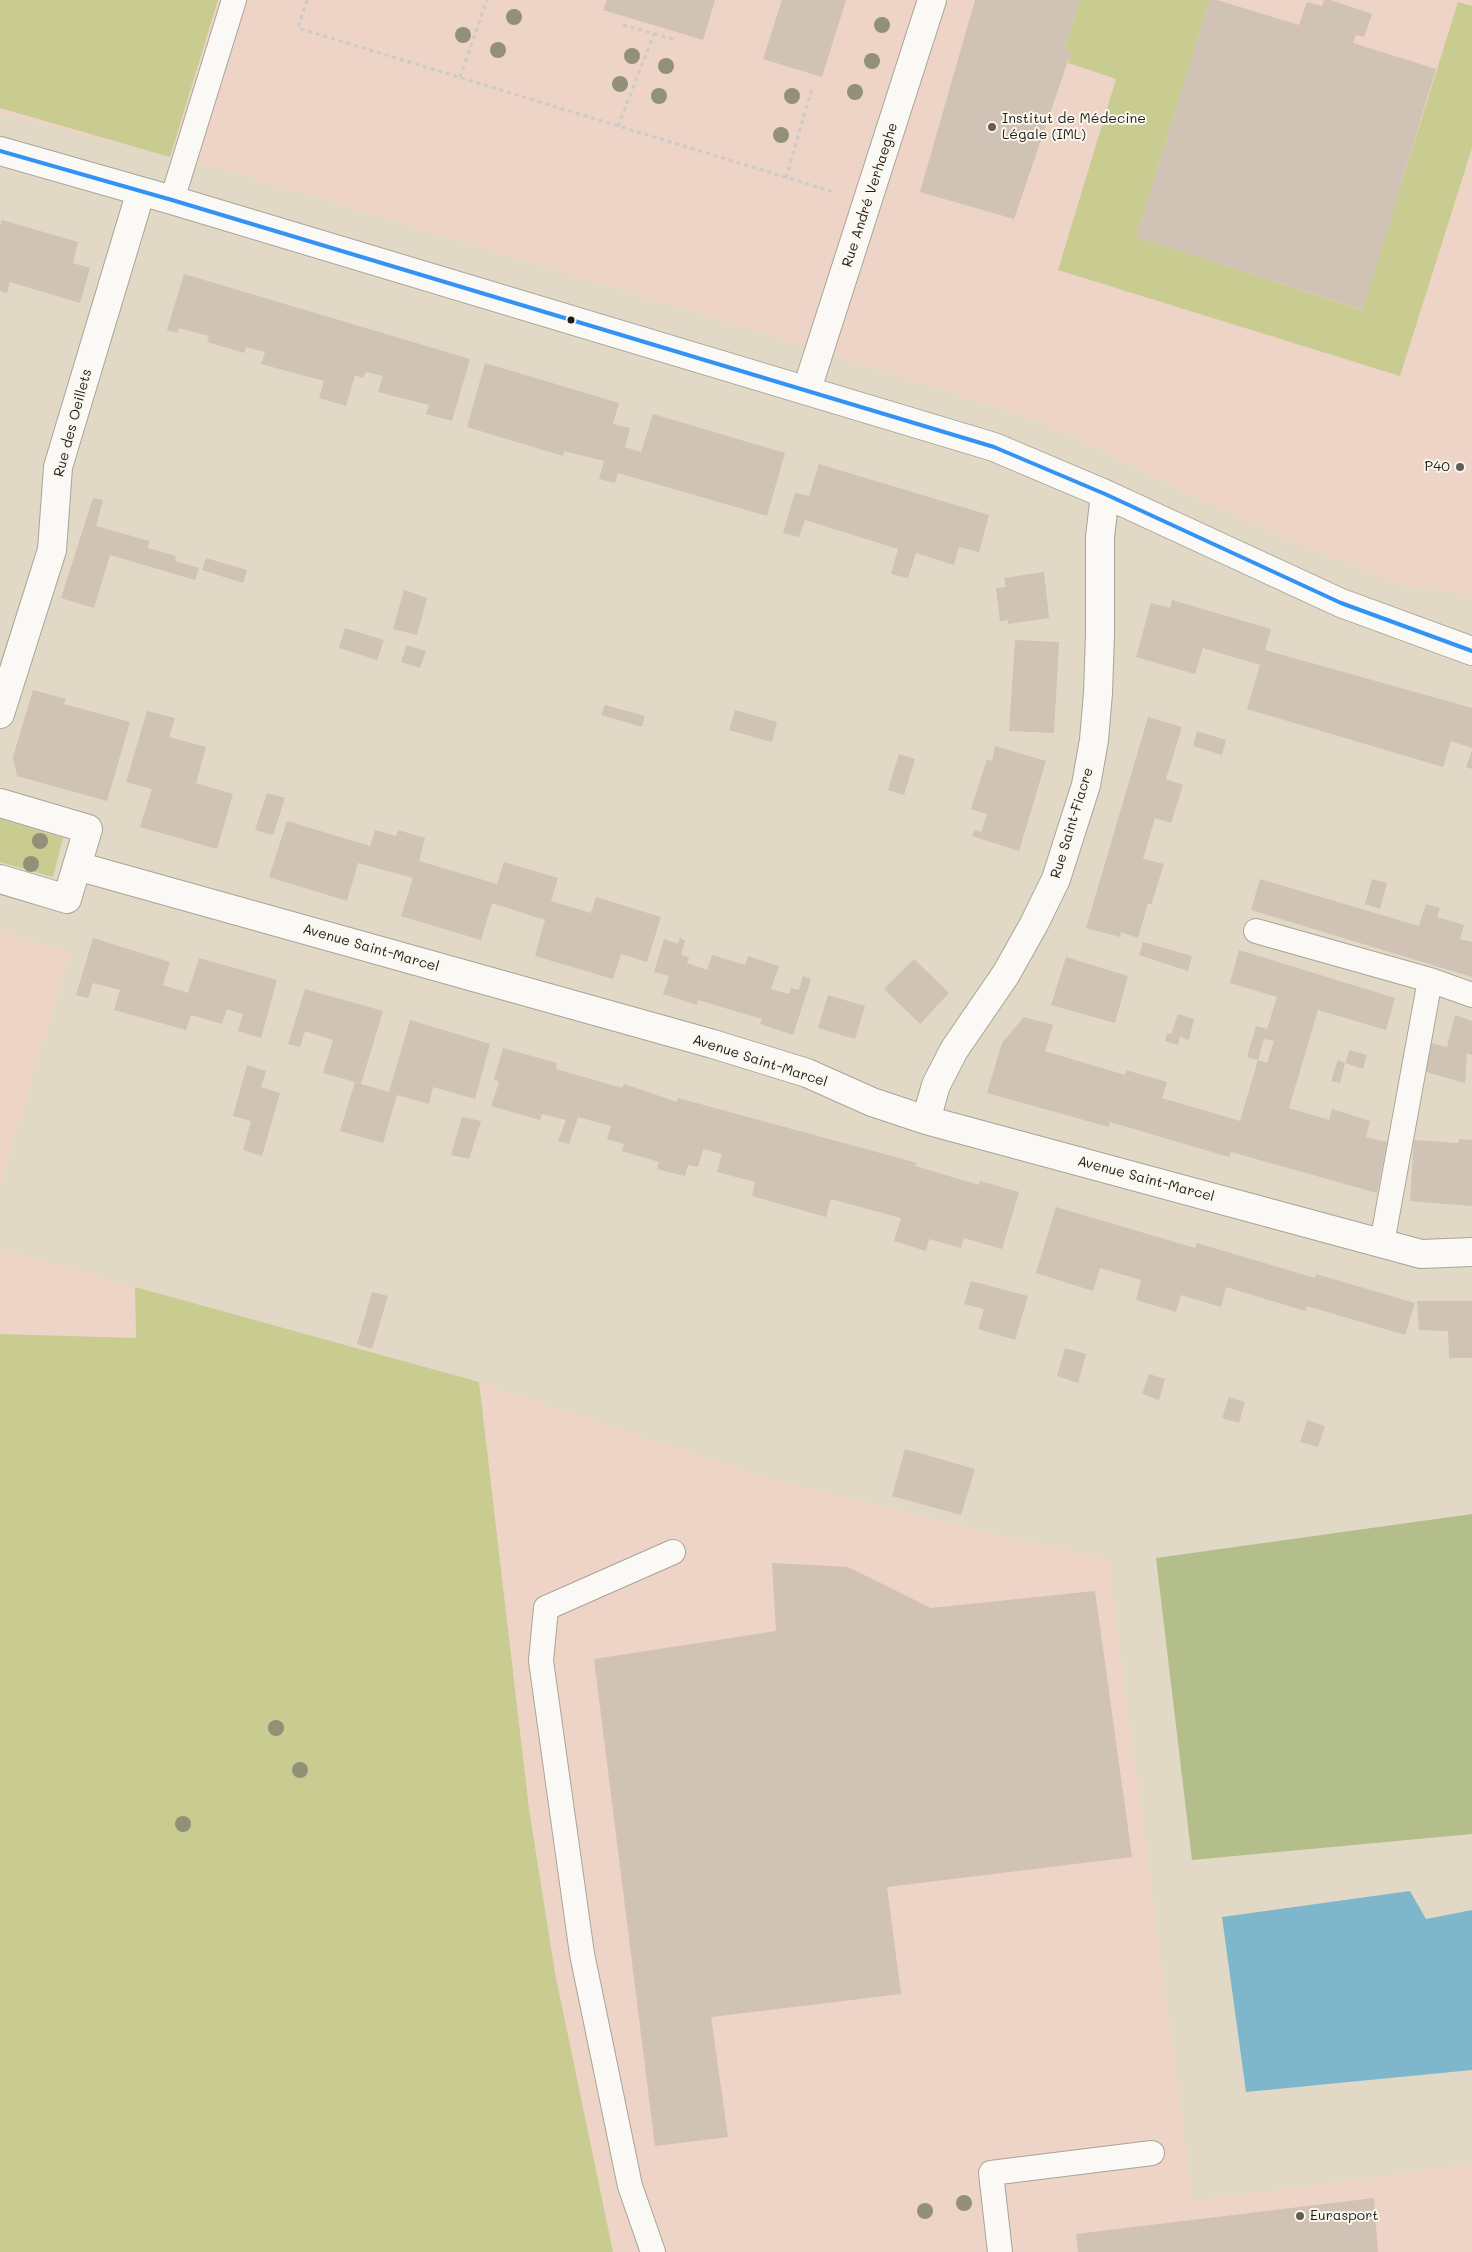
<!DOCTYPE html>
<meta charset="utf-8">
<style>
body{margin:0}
canvas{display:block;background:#e1d8c5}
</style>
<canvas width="1472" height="2252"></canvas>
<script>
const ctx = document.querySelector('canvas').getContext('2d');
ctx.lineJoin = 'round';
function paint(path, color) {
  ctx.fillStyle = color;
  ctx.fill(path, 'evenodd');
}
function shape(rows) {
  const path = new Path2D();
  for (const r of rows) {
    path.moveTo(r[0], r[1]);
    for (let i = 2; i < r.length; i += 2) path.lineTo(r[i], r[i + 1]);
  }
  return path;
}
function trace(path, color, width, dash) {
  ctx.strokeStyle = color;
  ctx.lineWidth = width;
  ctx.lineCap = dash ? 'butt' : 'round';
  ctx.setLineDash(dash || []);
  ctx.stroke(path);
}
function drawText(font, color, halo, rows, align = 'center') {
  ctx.font = font + ' Mali,sans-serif';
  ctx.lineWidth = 4;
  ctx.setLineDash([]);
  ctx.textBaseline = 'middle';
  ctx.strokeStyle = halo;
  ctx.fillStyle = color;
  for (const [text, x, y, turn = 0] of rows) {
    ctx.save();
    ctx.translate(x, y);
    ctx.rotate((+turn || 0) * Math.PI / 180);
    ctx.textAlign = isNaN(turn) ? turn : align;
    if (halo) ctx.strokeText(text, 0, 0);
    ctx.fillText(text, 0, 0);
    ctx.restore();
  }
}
const built = shape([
 [0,0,1472,0,1472,595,1401,585,1276,535,1038,421,769,335,232,172,0,114],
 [0,931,70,952,0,1185],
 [0,1248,135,1287,137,1338,0,1334],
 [479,1382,780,1482,1108,1560,1193,2201,1472,2164,1472,2252,613,2252,555,1973,529,1809]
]);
const green = shape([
 [0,0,218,0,170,157,0,108],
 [1080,0,1210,0,1136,237,1362,310,1458,2,1472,6,1472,148,1400,376,1058,270,1116,79,1068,63,1071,52,1064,49],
 [0,819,63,838,53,877,0,862],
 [135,1287,479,1382,529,1809,555,1973,613,2252,0,2252,0,1334,136,1338]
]);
const forest = shape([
 [1472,1514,1472,1834,1192,1860,1156,1558]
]);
const water = shape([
 [1410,1891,1426,1919,1472,1910,1472,2070,1246,2092,1222,1917]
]);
const building = shape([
 [607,0,715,0,703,40,603,10],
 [782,0,846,0,822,77,763,59],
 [975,0,1080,0,1064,49,1071,52,1014,219,920,192],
 [1210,0,1217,0,1299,25,1307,2,1322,6,1324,0,1330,0,1372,14,1364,37,1356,35,1353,43,1436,69,1363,310,1136,237],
 [2,220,78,242,73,263,90,268,80,303,10,282,7,293,0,291,0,225],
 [184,274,470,359,452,421,426,414,429,405,378,392,383,376,366,372,363,378,355,375,346,406,319,398,324,381,261,364,265,352,246,347,244,353,207,342,209,336,179,328,177,333,167,330],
 [485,363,619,403,613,424,630,428,625,447,641,452,653,414,785,453,767,516,618,473,615,483,599,479,604,461,564,451,563,456,467,427],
 [819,464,989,515,979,552,959,547,954,565,916,553,908,578,891,574,898,549,805,520,799,537,783,533,795,493,809,496],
 [93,498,103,500,96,526,149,541,148,548,176,556,175,561,199,568,195,580,110,555,94,608,61,598],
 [206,558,247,570,243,583,202,570],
 [1044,572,1049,618,1008,624,1008,620,1000,621,996,588,1006,587,1004,578],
 [404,590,427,598,417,635,393,629],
 [1172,600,1271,629,1265,650,1472,708,1472,748,1451,741,1443,767,1247,709,1260,665,1203,648,1195,674,1136,657,1151,603,1170,608],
 [345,628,384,640,377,660,339,648],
 [1015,640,1059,642,1054,733,1009,731],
 [407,645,426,651,420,668,401,662],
 [33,690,66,699,64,704,130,722,107,801,17,776,13,757],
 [605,705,645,716,642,727,601,715],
 [735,710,777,722,772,742,729,730],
 [147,711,175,718,169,737,206,747,196,783,233,794,217,849,140,827,152,789,126,782],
 [1148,717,1182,727,1166,779,1183,785,1171,823,1155,818,1143,859,1164,864,1151,905,1148,903,1138,938,1121,932,1120,937,1086,928],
 [1197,731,1226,740,1222,755,1193,746],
 [995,746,1046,761,1019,851,972,836,974,830,981,832,987,814,971,809,987,759,992,761],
 [1472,750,1472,769,1466,767],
 [899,754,915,759,904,795,888,790],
 [267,793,285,798,273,835,255,830],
 [287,821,370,846,375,830,396,836,398,830,425,838,419,861,497,884,504,862,558,878,551,901,591,913,596,897,661,917,647,962,621,954,613,979,535,956,545,920,492,903,481,940,401,916,413,878,358,863,347,901,269,877],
 [1260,879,1419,926,1426,904,1440,908,1437,917,1464,925,1460,939,1472,942,1472,977,1251,910],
 [1372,879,1387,883,1380,909,1365,904],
 [93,938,170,962,163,985,188,993,199,958,277,980,261,1038,238,1031,243,1014,227,1009,222,1024,191,1015,186,1030,114,1010,120,990,93,983,88,998,76,995],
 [680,938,685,941,681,955,689,957,687,963,707,970,712,955,745,965,748,956,779,966,771,989,789,994,791,988,799,990,803,976,811,979,793,1035,760,1024,762,1019,698,1000,697,1005,663,994,669,976,654,972,664,939,678,944],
 [1143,942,1192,956,1188,971,1139,955],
 [1239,950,1395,998,1386,1030,1318,1010,1289,1108,1329,1120,1332,1109,1370,1121,1366,1137,1387,1142,1377,1193,1231,1152,1229,1157,1110,1122,1109,1127,987,1093,1002,1043,1024,1017,1053,1025,1045,1051,1125,1075,1126,1070,1167,1082,1162,1098,1240,1121,1258,1060,1247,1057,1256,1026,1267,1029,1277,997,1230,983],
 [1264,1039,1274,1041,1267,1063,1258,1060],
 [1066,957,1128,976,1115,1023,1051,1005],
 [914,959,949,993,920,1024,884,989],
 [305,989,383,1011,361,1084,389,1092,410,1020,490,1044,475,1099,433,1087,429,1104,397,1095,383,1143,340,1131,355,1082,323,1073,333,1040,305,1031,300,1047,288,1044],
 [828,995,865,1006,855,1039,818,1028],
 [1178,1014,1194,1019,1189,1040,1180,1037,1178,1045,1165,1041,1167,1033,1171,1034],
 [1455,1015,1472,1021,1472,1055,1467,1053,1465,1083,1426,1072,1431,1043,1447,1047],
 [503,1048,557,1063,556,1069,622,1088,624,1084,677,1102,678,1098,917,1163,915,1166,979,1185,980,1181,1019,1192,1002,1249,964,1238,961,1248,929,1239,926,1251,894,1241,901,1218,831,1199,826,1217,752,1196,755,1182,717,1172,722,1154,703,1149,698,1167,688,1165,685,1176,657,1169,659,1162,622,1151,624,1144,607,1139,611,1126,578,1117,569,1144,558,1141,566,1120,542,1114,540,1120,491,1106,499,1082,494,1079],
 [1350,1050,1367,1055,1363,1069,1345,1063],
 [1338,1060,1345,1063,1340,1083,1331,1081],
 [247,1065,266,1071,261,1087,280,1093,262,1156,243,1150,251,1121,233,1116],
 [462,1117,481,1121,469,1159,451,1155],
 [1459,1139,1472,1140,1472,1206,1410,1201,1414,1140,1458,1143],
 [1056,1207,1195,1248,1197,1243,1315,1278,1316,1274,1415,1303,1405,1335,1307,1306,1305,1311,1226,1287,1221,1307,1181,1295,1176,1312,1136,1300,1141,1280,1100,1268,1093,1291,1036,1273],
 [971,1281,1028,1296,1015,1340,978,1329,984,1309,964,1304],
 [372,1292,388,1296,372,1349,357,1344],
 [1417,1301,1472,1301,1472,1358,1449,1358,1448,1331,1419,1330],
 [1065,1348,1086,1354,1078,1383,1057,1376],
 [1149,1374,1165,1379,1159,1400,1142,1394],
 [1229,1397,1245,1402,1239,1423,1222,1418],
 [1307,1420,1325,1426,1318,1447,1300,1442],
 [905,1449,975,1469,961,1515,892,1496],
 [772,1563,848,1567,931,1608,1095,1591,1132,1857,887,1887,901,1994,711,2017,728,2137,655,2146,594,1659,776,1631],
 [1374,2198,1378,2252,1078,2252,1076,2234]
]);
const path = shape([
 [307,0,298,28,834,192],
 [623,25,677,40],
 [460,77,487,0],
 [618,126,654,34],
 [786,178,813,85]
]);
const lane = shape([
 [172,200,234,0],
 [1256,931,1430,980,1472,995],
 [1382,1243,1430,980],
 [653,2252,630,2186,582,1954,541,1661,546,1608,673,1552],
 [1000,2252,991,2173,1152,2153]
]);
const street = shape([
 [0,151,172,200,994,447,1105,494,1341,603,1472,651],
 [807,389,932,0],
 [0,714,52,550,58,467,141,191],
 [0,803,88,829,67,899,0,879],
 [77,866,713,1044,807,1073,872,1102,926,1120,1421,1254,1472,1252],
 [926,1120,936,1085,954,1050,1006,974,1034,924,1056,879,1086,785,1094,740,1098,693,1100,634,1100,537,1105,494]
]);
const bus1 = shape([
 [0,151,172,200,994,447,1105,494,1341,603,1472,651]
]);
const trees = [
 [514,17],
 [882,25],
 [463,35],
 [498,50],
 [632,56],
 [872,61],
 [666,66],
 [620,84],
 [855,92],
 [659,96],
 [792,96],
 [781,135],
 [40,841],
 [31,864],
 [276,1728],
 [300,1770],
 [183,1824],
 [964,2203],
 [925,2211]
];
const markers = [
 [992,127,5,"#615e57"],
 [571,320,4.5,"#1c1c1c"],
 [1460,467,5,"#615e57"],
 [1300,2216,5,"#615e57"]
];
const poiNames = [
 ["Institut de Médecine",1002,119],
 ["Légale (IML)",1002,135],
 ["P40",1450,467,"right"],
 ["Eurasport",1310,2216]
];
const streetNames = [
 ["Rue André Verhaeghe",870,195,-72],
 ["Rue des Oeillets",73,423,-75],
 ["Rue Saint-Fiacre",1072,823,-73],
 ["Avenue Saint-Marcel",371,948,16],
 ["Avenue Saint-Marcel",760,1061,18],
 ["Avenue Saint-Marcel",1146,1179,15]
];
paint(built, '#edd4c6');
paint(green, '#c8cc91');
paint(forest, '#b4be8b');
paint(water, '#7eb7cc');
paint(building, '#d0c2b5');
trace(lane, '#a9a497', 26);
trace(street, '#a9a497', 30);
trace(path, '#cdcbc7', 3, [4, 4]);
trace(lane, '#faf9f6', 24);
trace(street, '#faf9f6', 28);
trace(bus1, '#3293f4', 4);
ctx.fillStyle = '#929076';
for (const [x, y] of trees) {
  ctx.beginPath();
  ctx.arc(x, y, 8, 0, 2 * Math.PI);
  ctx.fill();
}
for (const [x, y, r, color] of markers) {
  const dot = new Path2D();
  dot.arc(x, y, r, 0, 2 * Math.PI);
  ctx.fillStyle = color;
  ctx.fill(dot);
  trace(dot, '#fbf7ec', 2);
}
drawText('14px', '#1c1c1c', '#fbf7ec', poiNames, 'left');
drawText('14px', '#1c1c1c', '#fbf7ec', streetNames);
</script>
